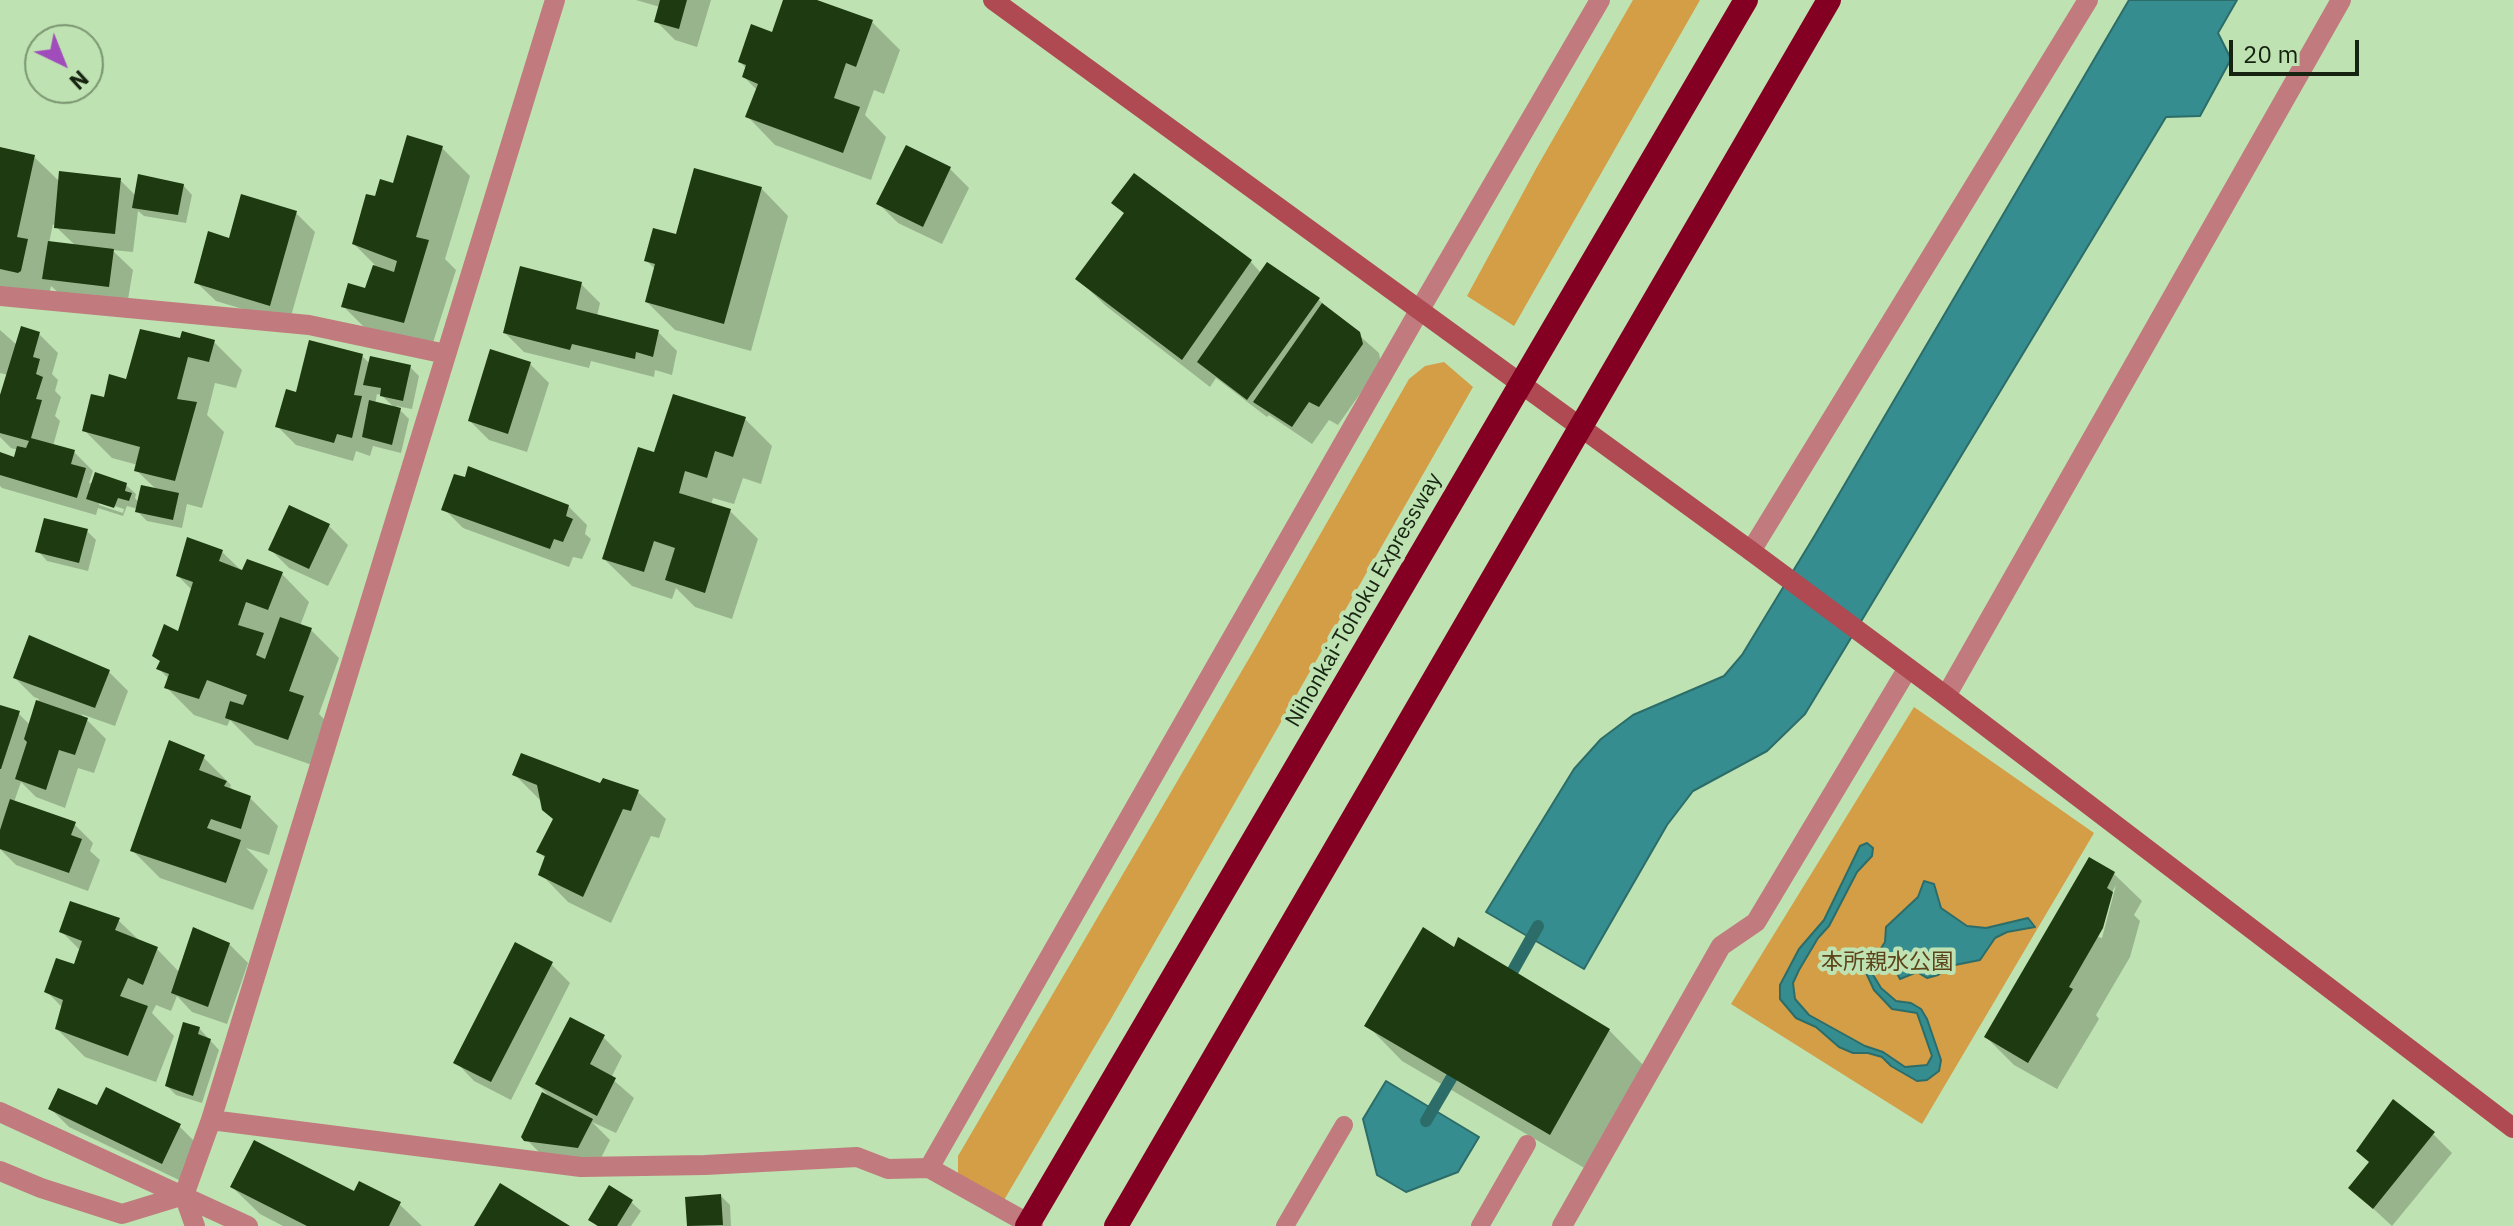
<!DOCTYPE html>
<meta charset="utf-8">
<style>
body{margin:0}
#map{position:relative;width:2513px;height:1226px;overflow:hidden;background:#bee2b1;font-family:"IBM Plex Sans",sans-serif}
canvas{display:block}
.north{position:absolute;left:24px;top:24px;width:80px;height:80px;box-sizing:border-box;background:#bee2b1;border:2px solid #7b9671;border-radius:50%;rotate:137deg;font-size:22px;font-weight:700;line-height:32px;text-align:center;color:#162311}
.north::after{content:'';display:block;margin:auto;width:28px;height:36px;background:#a04cba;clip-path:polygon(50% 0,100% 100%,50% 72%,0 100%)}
.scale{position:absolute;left:2229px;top:40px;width:130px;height:36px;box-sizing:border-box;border:4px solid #162311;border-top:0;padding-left:10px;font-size:24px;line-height:28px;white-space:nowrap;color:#162311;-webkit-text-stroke:6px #bee2b1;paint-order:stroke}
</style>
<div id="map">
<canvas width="2513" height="1226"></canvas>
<div class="north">N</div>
<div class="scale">20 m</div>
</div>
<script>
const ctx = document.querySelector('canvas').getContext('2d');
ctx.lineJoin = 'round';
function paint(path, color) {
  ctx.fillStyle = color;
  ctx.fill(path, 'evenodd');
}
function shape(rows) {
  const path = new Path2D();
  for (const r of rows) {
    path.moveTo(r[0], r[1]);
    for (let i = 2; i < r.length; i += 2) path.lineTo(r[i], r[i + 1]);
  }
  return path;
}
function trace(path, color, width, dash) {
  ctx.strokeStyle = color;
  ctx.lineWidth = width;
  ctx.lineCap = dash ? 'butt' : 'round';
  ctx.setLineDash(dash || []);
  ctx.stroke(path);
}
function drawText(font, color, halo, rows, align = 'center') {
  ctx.font = font + ' "IBM Plex Sans","Noto Sans JP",sans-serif';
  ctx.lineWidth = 8;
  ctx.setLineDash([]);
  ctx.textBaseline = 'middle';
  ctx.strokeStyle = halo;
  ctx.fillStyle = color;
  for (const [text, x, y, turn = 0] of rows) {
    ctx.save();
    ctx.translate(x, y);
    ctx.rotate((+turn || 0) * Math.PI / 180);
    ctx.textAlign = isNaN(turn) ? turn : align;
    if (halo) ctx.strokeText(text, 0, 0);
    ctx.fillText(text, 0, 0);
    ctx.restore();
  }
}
const green = shape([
 [1633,0,1700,0,1514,326,1467,296,1537,167],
 [1444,362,1473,387,1112,1017,1004,1200,958,1177,958,1156,1254,650,1409,379,1425,366],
 [1914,707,2094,833,1922,1124,1731,1004]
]);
const water = shape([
 [2129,0,2237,0,2218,33,2231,59,2200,116,2166,117,1805,714,1767,751,1693,791,1667,825,1584,969,1486,912,1574,769,1601,739,1633,715,1724,676,1742,655,1815,535,2129,0],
 [1867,843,1873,848,1872,856,1857,872,1829,926,1818,938,1799,970,1793,983,1795,999,1809,1015,1865,1046,1883,1052,1905,1067,1927,1065,1932,1056,1917,1013,1892,1009,1874,990,1867,975,1865,961,1880,950,1885,942,1886,927,1918,897,1924,881,1934,884,1941,908,1967,926,1986,928,2028,918,2035,927,2007,932,1995,938,1980,960,1950,966,1938,975,1927,978,1917,972,1900,979,1890,960,1880,957,1871,965,1872,973,1881,988,1896,1001,1911,1003,1921,1009,1927,1019,1941,1060,1939,1071,1927,1080,1917,1081,1891,1066,1882,1057,1868,1053,1853,1053,1839,1047,1816,1027,1796,1018,1780,999,1780,985,1799,949,1824,920,1860,846,1867,843],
 [1386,1081,1479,1137,1458,1172,1406,1192,1377,1175,1363,1119,1386,1081]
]);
const shadow = shape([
 [636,0,711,0,697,47,675,40,656,21,660,7],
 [786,0,811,0,872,22,900,50,884,94,874,90,865,115,886,137,871,180,775,145,748,117,758,91,744,77,747,69,740,62,773,34],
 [907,147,950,169,969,188,942,244,898,223,879,204],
 [442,148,470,176,445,259,456,270,431,349,371,334,343,306,366,291,375,265,354,244,376,198],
 [0,149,34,157,60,182,120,180,136,196,183,185,192,195,186,223,144,216,138,211,133,252,112,250,133,270,127,305,63,297,51,286,48,299,0,289],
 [53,224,76,246,49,243],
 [1134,176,1251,262,1261,273,1267,264,1319,300,1379,353,1381,364,1338,425,1329,420,1312,444,1269,415,1267,417,1216,378,1210,387,1106,306,1078,279,1125,214],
 [761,188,788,216,751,351,675,330,647,302,656,270,646,260,677,237],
 [296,213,315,232,289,323,216,301,196,282,231,241],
 [581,284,600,303,597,316,658,332,677,351,672,375,655,370,654,377,591,361,589,368,524,352,505,333],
 [0,330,17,345,39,334,58,353,52,374,58,380,55,391,61,397,55,416,60,421,53,446,74,452,93,471,89,483,126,485,136,494,135,498,139,503,157,490,136,470,138,465,112,458,84,430,106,400,181,341,214,342,242,370,236,388,215,383,207,415,224,432,202,508,187,504,182,528,147,521,137,511,138,509,127,506,123,516,98,508,96,515,2,488,0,486,0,454,16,459,18,450,11,448,0,437,0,393,2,395,8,375,0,373],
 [99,501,124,509,123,513,99,505],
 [362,356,370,364,410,367,419,376,412,409,396,406,409,419,401,453,373,446,370,456,356,451,353,461,296,445,277,426,297,394],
 [377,394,381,395,395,408,375,404],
 [530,364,549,383,527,452,489,440,470,421],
 [745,419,772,446,761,484,743,478,734,504,713,498,711,505,730,511,758,539,732,619,695,607,676,588,672,599,632,586,604,559,656,454],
 [568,506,587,525,585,534,591,539,582,559,573,557,569,567,463,528,444,509],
 [329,526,348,545,328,586,289,568,270,549],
 [87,531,96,540,88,571,47,561,38,551],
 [222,552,243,572,282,574,309,602,300,626,311,630,339,658,319,714,331,726,315,766,255,745,230,720,227,726,194,715,166,687,169,679,159,669,161,663,155,656,179,633,192,590,178,576],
 [109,672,128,691,115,726,81,714,106,739,94,773,78,768,65,808,36,797,21,782,14,802,74,824,93,843,90,851,100,860,88,891,16,865,0,849,0,707,18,713,30,725,39,699,34,697,15,678],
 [203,757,231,785,230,787,236,793,250,798,278,826,269,855,246,848,268,870,253,910,160,878,132,850],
 [515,775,638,792,666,819,659,838,651,836,611,923,568,902,541,874,546,859,539,852,555,820,543,803],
 [2089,859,2114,874,2142,901,2134,915,2140,921,2130,957,2096,1015,2099,1019,2057,1089,2014,1065,1986,1037],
 [2116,885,2102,938,2098,937,2111,894],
 [118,920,142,943,157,949,180,973,229,944,248,963,227,1024,192,1012,177,996,171,1011,156,1005,152,1013,174,1036,156,1082,85,1057,57,1029,63,1008,46,991,76,967,81,951,61,931],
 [1455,950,1609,1030,1644,1066,1586,1169,1402,1061,1367,1025],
 [551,964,570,983,511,1100,474,1081,456,1062],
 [199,1028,219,1050,202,1103,176,1095,167,1086],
 [603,1037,622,1056,611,1078,634,1098,616,1133,592,1122,610,1140,597,1166,546,1159,526,1139,552,1099,537,1084],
 [50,1108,98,1108,179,1126,198,1145,181,1181,69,1127],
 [2433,1134,2452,1153,2392,1226,2351,1188,2371,1163],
 [232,1187,355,1194,399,1204,422,1226,283,1226,260,1214],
 [721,1196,730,1205,731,1226,689,1226,687,1199],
 [631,1202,641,1211,631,1226,597,1226,590,1219]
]);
const stream = shape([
 [1506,983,1538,926],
 [1426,1121,1459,1065]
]);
const building = shape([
 [660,0,687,0,679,29,654,22],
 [783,0,817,0,873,20,856,67,846,63,834,98,860,107,843,153,745,117,758,84,742,77,746,65,738,62,751,24,772,32],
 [407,135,443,146,416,237,429,240,404,323,341,307,348,283,365,288,373,265,394,272,397,261,352,244,366,194,375,196,380,179,393,183],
 [906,145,951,167,923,227,876,204],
 [0,147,35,155,17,237,28,239,21,271,18,273,0,269],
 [694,168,762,187,724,324,645,302,655,264,644,261,653,228,676,234],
 [59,171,121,178,115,234,54,228],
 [1134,173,1252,260,1182,360,1075,279,1124,213,1111,203],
 [138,174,184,184,178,215,132,208],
 [241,194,297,211,270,306,194,283,208,231,229,238],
 [48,241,114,249,109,287,42,279],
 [1267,262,1320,298,1247,400,1197,362],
 [520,266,582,282,576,309,659,330,653,357,636,352,635,359,572,344,570,350,503,333],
 [1322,303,1360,332,1363,344,1319,407,1309,402,1292,427,1253,402],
 [21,326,40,332,33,357,40,359,36,374,43,377,36,399,42,400,31,438,75,450,71,464,86,468,77,498,0,475,0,452,14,457,17,446,26,448,29,441,0,433,0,395],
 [140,329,180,338,182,331,215,340,209,362,188,357,177,399,197,402,175,481,134,471,140,447,82,431,91,394,104,397,109,374,126,379],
 [309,340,363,354,354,395,362,396,352,438,337,434,334,443,275,427,286,389,296,392],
 [490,349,531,362,508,434,468,421],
 [370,356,411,365,403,401,380,396,381,388,363,385],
 [673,394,746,417,733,457,715,451,707,478,685,471,679,493,731,509,705,593,665,580,675,548,654,541,644,572,602,559,638,447,654,452],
 [369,400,401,408,392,445,362,437],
 [468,466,569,505,566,516,573,519,563,542,554,539,550,549,441,510,454,474,465,477],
 [95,472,127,483,125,491,132,493,129,501,118,498,114,508,86,499],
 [141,485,179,493,173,520,135,512],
 [289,505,330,524,309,569,268,550],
 [44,518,88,529,79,563,35,552],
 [187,537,223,550,219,561,242,570,247,559,283,572,268,610,246,602,238,625,264,633,256,655,265,659,280,617,312,628,289,691,304,696,288,740,225,718,230,701,243,705,247,695,207,680,199,699,164,688,169,674,156,669,160,661,152,656,164,624,178,631,193,582,176,576],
 [29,635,110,670,95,708,13,678],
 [36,700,88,718,75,755,59,750,46,790,15,779,27,742,24,739],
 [0,705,20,711,1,769,0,769],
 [169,740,205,755,199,770,227,781,224,786,251,796,241,829,211,819,207,828,241,840,226,883,130,851],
 [521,753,600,783,603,778,639,790,631,811,623,809,583,897,538,875,545,856,536,852,553,819,542,810,537,785,512,775],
 [10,799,76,822,71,835,82,839,69,873,0,849,0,830],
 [2089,857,2115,872,2107,888,2113,892,2103,928,2069,987,2073,989,2028,1063,1984,1037],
 [70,901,120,918,115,930,158,947,143,985,128,978,120,996,148,1006,128,1056,55,1029,63,1000,44,992,56,958,74,964,82,941,59,932],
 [193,927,230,943,208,1007,171,993],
 [1423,927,1454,947,1458,937,1610,1029,1550,1135,1364,1026],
 [515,942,553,962,491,1082,453,1063],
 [570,1017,605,1035,590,1064,616,1078,597,1116,535,1084],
 [183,1022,200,1027,198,1034,211,1039,193,1096,165,1086],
 [106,1087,181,1124,162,1164,48,1109,58,1088,97,1105],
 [542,1092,593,1119,578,1148,524,1141,521,1137],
 [2393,1099,2435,1132,2373,1209,2348,1188,2369,1162,2356,1151],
 [254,1140,354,1191,359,1181,401,1202,389,1226,307,1226,230,1187],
 [500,1183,570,1226,474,1226],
 [609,1185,633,1200,617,1226,598,1226,588,1220],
 [721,1194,723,1225,687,1226,685,1197]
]);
const lane = shape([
 [1285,1226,1344,1125],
 [1480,1226,1527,1144]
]);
const street = shape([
 [0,296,309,325,446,354],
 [1751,551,2088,0],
 [1946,696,2341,0],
 [0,1112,248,1226],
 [211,1120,581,1167,705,1165,857,1157,888,1169,929,1168,1033,1226],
 [929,1168,1419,311,1600,0],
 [0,1171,41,1188,122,1214,184,1195],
 [195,1226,184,1195,211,1120,555,0],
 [1562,1226,1721,946,1756,922,1908,668]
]);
const secondary = shape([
 [993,0,1751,551,1946,696,2513,1128]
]);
const highway = shape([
 [1027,1226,1746,0],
 [1116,1226,1829,0]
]);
const streetNames = [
 ["Nihonkai-Tohoku Expressway",1364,600,-60]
];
const parkNames = [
 ["本所親水公園",1887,963]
];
paint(green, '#d39e46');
paint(water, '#368d8f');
trace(water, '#2c6d69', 2);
paint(shadow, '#0003');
trace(stream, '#2c6d69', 12);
paint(building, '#1d3a10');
trace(lane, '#c17a7d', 18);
trace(street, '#c17a7d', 20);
trace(secondary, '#af4952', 20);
trace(highway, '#840023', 24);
drawText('22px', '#162311', '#bee2b1', streetNames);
drawText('22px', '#5c431a', '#bee2b1', parkNames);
</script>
